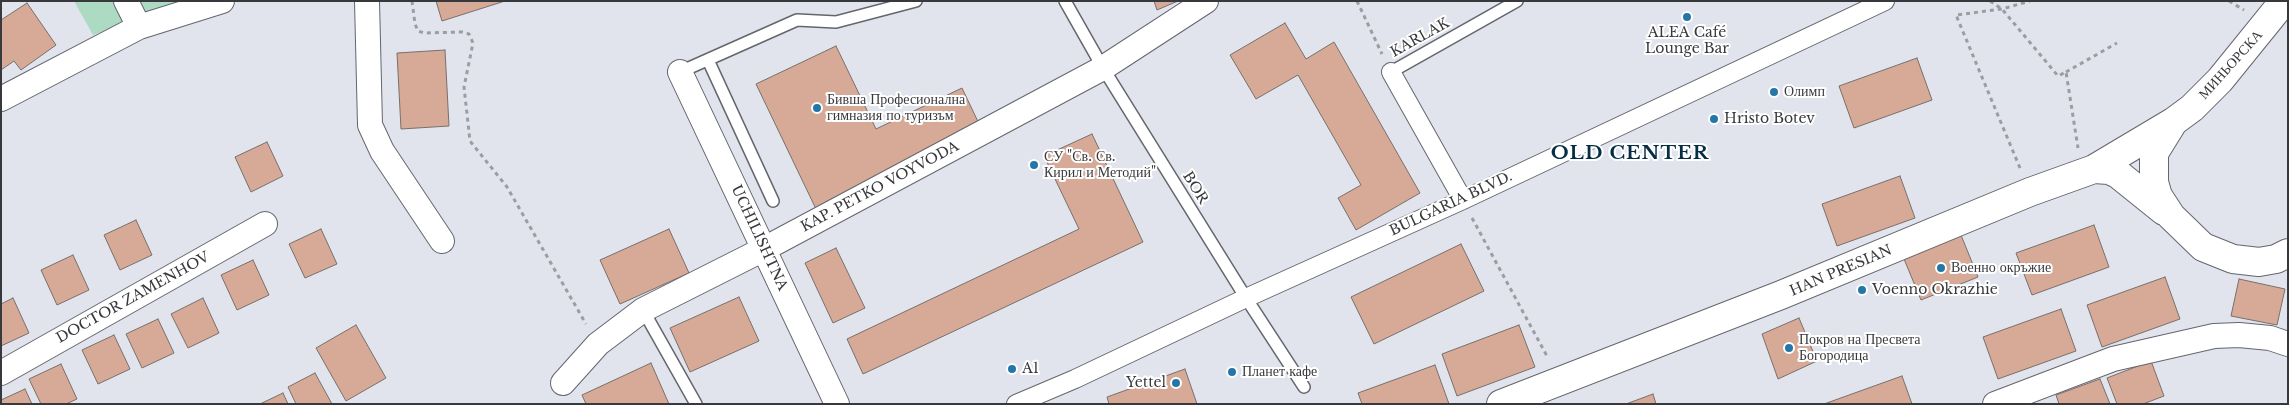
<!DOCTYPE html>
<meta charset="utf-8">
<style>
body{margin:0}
#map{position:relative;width:2289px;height:405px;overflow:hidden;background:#e1e4ec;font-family:"Libre Baskerville",serif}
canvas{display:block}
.frame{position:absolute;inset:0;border:2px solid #38393c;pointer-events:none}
</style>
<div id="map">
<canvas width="2289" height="405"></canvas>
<div class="frame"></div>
</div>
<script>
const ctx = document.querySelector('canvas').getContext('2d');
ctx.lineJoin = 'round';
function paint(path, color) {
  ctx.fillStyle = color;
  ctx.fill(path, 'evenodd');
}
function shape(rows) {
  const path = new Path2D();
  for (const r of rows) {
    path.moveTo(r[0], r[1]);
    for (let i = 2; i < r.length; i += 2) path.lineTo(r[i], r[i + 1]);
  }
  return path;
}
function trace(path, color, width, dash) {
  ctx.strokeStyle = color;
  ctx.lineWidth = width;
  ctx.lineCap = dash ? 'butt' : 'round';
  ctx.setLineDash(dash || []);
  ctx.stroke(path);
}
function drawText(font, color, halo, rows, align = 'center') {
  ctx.font = font + ' "Libre Baskerville",serif';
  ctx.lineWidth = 4;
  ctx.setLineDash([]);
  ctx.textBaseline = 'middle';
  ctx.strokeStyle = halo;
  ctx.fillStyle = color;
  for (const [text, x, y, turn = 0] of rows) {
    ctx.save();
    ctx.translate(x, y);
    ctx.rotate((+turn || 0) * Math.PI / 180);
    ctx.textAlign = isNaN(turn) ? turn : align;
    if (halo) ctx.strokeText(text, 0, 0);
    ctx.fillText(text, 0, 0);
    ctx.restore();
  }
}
const green = shape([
 [74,1,186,1,93,35]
]);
const building = shape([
 [436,1,505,1,442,21,436,1],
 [1154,1,1178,1,1157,10,1154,1],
 [27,3,56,45,21,70,14,61,1,70,1,20,27,3],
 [1285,23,1306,59,1334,42,1420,193,1356,230,1338,198,1361,185,1298,75,1256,99,1230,55,1285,23],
 [836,46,876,129,962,88,982,130,816,209,756,84,836,46],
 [445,50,449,126,401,129,397,53,445,50],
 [1917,58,1932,100,1854,128,1839,86,1917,58],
 [1092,134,1143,242,863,374,847,339,1079,229,1044,156,1092,134],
 [267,142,283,176,251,192,235,157,267,142],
 [1900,176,1915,218,1837,246,1822,204,1900,176],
 [136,220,152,255,120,270,104,235,136,220],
 [2094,225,2109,267,2032,295,2016,253,2094,225],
 [321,229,337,264,305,278,289,244,321,229],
 [669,229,689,273,620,304,600,260,669,229],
 [1961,235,1978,277,1921,300,1904,259,1961,235],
 [1461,244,1484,291,1374,344,1351,297,1461,244],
 [836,248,865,308,833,323,805,263,836,248],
 [73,255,89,290,57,305,41,270,73,255],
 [253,260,269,295,237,310,221,275,253,260],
 [2165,277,2180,319,2102,347,2087,305,2165,277],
 [2239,279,2285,289,2277,325,2231,316,2239,279],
 [739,297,759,341,690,372,670,328,739,297],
 [13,298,29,333,1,346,1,304,13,298],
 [203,298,219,333,188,348,171,314,203,298],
 [2061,309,2076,351,1998,379,1983,337,2061,309],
 [1799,318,1817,361,1778,379,1762,334,1799,318],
 [158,319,174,353,142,368,126,334,158,319],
 [356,325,386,378,346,401,316,348,356,325],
 [1519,325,1535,367,1457,396,1442,354,1519,325],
 [114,335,130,369,98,384,82,350,114,335],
 [2151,361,2164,396,2143,404,2117,404,2107,378,2151,361],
 [651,363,669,404,586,404,582,395,651,363],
 [61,364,77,399,66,404,41,404,29,379,61,364],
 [1435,365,1449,404,1362,404,1358,393,1435,365],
 [1185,369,1197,404,1109,404,1107,397,1185,369],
 [315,373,332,404,296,404,288,387,315,373],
 [1902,376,1912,404,1824,404,1902,376],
 [2100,379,2110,404,2059,404,2056,395,2100,379],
 [25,389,32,404,1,404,1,400,25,389],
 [283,393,288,404,260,404,283,393],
 [1653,394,1656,404,1626,404,1653,394]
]);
const path = shape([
 [412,1,415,24,418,31,424,33,462,32,469,34,473,43,464,87,470,141,507,187,586,324],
 [1357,1,1382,54],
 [1990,1,2002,9,2058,76,2066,72,2078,148],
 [2229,1,2244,10],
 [2066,72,2117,43],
 [2020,168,1956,15,2002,9,2030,1],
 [1472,218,1548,358]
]);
const service = shape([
 [1065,1,1103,68,1246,298,1304,387],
 [708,60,773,201],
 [680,72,797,20,836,22,916,1],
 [1391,72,1517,1],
 [643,310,696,404]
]);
const pedestrian = shape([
 [1391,72,1463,200],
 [1016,404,1075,379,1246,298,1463,200,1885,1]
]);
const minor = shape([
 [126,1,139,27],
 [367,1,370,125,382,151,442,241],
 [680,72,837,404],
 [1,99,139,27,222,1],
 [1,373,265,224],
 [563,383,598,344,643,310,764,249,1103,68,1206,1],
 [1995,404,2113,359,2214,336,2239,335,2270,338,2288,344]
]);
const tertiary = shape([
 [2172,124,2154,153,2154,182,2158,196,2171,216,2203,247,2233,259,2259,262,2276,259,2288,253],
 [2094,169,2109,170,2118,174,2164,211],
 [1501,404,1781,295,2030,192,2094,169,2173,122,2192,108,2220,80,2284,1]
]);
const markers = [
 [1687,17,5,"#2476a7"],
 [1774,92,5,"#2476a7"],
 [817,108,5,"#2476a7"],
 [1714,119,5,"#2476a7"],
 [1034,165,5,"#2476a7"],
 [1941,268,5,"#2476a7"],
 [1862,290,5,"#2476a7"],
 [1789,348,5,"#2476a7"],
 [1012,369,5,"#2476a7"],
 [1232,372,5,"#2476a7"],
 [1176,383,5,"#2476a7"]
];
const poiNames = [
 ["ALEA Café",1687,33,"center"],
 ["Lounge Bar",1687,49,"center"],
 ["Олимп",1784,92],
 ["Бивша Професионална",827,100],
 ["гимназия по туризъм",827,116],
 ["Hristo Botev",1724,119],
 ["СУ \"Св. Св.",1044,157],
 ["Кирил и Методий\"",1044,173],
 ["Военно окръжие",1951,268],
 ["Voenno Okrazhie",1872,290],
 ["Покров на Пресвета",1799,340],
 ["Богородица",1799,356],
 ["A1",1022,369],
 ["Планет кафе",1242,372],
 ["Yettel",1166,383,"right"]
];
const streetNames = [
 ["KARLAK",1420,38,-29],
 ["МИНЬОРСКА",2231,65,-48],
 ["KAP. PETKO VOYVODA",880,187,-28],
 ["BOR",1195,188,58],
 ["BULGARIA BLVD.",1451,204,-25],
 ["UCHILISHTNA",759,238,65],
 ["HAN PRESIAN",1841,271,-23],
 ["DOCTOR ZAMENHOV",133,298,-29]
];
const districtNames = [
 ["OLD CENTER",1630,154]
];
paint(green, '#acdac3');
paint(building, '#d6aa96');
trace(building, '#776f6c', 1);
trace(service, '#64666d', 14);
trace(pedestrian, '#64666d', 20);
trace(minor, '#64666d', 26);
trace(tertiary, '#64666d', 30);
trace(path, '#9b9da3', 3, [4, 4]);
trace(service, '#fff', 11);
trace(pedestrian, '#fff', 18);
trace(minor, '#fff', 24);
trace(tertiary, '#fff', 28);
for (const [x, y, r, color] of markers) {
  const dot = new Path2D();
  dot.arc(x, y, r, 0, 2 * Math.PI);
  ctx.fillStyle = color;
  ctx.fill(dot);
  trace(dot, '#fff', 2);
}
drawText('14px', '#38393c', '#fff', poiNames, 'left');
drawText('14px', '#38393c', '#fff', streetNames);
ctx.letterSpacing = '1px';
drawText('bold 19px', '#052d44', '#fff', districtNames);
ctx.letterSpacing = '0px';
</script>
